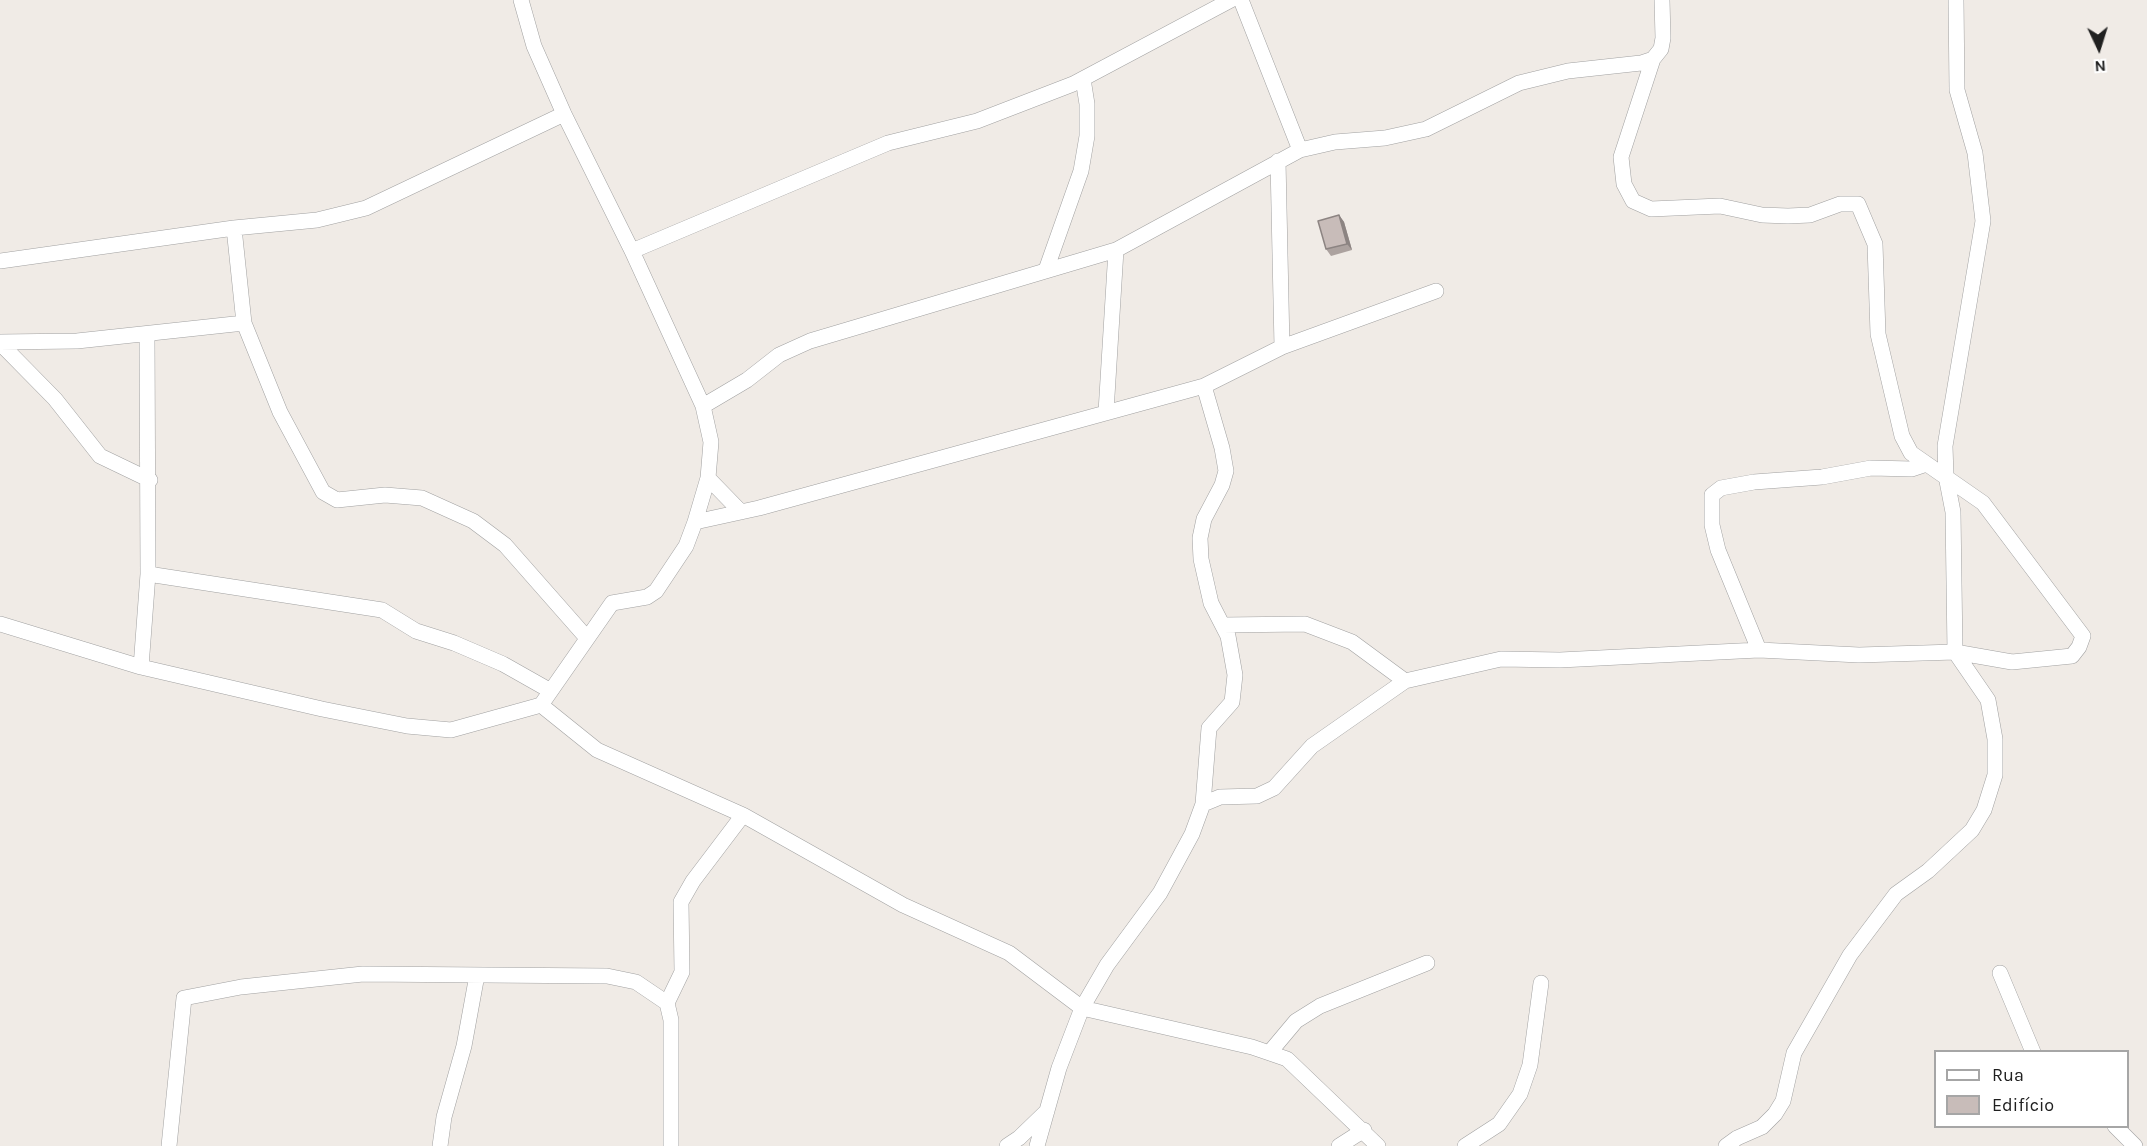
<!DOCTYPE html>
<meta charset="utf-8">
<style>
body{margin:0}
#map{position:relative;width:2147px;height:1146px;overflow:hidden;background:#f0ebe6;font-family:Karla,sans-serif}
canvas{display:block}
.legend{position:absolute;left:1934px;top:1050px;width:195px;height:78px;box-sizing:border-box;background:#fff;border:2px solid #a6a6a6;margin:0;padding:8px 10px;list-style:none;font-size:18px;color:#202020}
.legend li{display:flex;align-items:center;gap:12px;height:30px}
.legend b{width:30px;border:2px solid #a6a6a6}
.north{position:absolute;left:2069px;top:18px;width:60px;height:60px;-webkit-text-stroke:4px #fff;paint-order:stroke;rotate:176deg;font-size:16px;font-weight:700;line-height:24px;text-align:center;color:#202020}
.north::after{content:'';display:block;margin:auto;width:21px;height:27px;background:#202020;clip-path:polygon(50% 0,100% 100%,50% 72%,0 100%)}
</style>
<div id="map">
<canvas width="2147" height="1146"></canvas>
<ul class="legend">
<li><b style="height:8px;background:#fff"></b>Rua</li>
<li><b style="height:16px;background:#c8bcb9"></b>Edifício</li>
</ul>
<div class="north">N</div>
</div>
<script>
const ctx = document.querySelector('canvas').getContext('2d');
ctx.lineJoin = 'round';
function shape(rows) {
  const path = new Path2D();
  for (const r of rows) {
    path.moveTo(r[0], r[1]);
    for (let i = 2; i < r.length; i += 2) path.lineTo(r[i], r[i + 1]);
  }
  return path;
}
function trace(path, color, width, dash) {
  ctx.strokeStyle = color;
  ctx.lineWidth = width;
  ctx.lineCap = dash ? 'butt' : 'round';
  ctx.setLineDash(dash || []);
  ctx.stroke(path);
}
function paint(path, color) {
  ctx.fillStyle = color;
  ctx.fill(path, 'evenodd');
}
const minor = shape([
 [1241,0,1300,150],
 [1278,161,1282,347],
 [234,228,244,323,280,412,323,492,337,500,385,495,422,498,473,521,505,545,586,637],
 [632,251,888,143,977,121,1073,84,1231,0],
 [0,261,234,228,317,220,366,208,564,114],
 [1046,270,1081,171,1087,136,1087,104,1083,79],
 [0,342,77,341,244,323],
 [0,343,55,399,100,456,150,480],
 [703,406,747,380,779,355,810,341,1116,250,1300,150,1335,142,1385,138,1426,129,1519,83,1568,71,1641,63,1653,59,1661,49,1663,38,1662,0],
 [1106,412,1116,250],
 [708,478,741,512],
 [695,522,759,508,1204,386,1282,347,1436,291],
 [148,574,382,610,416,631,454,643,503,664,549,690],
 [0,624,141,667,322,709,407,726,451,730,541,705,612,603,647,597,656,591,686,546,695,522,708,478,711,442,703,406,632,251,564,114,534,46,521,0],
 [1223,625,1305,624,1352,642,1405,681],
 [1759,650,1718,550,1712,525,1712,495,1721,488,1754,482,1822,477,1871,468,1912,469,1927,464],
 [141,667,148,574,147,335],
 [541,705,597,750,743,815,903,905,1009,953,1082,1008,1252,1047,1287,1059,1378,1146],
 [1203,804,1220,797,1257,796,1274,788,1312,746,1405,681,1501,659,1560,660,1759,650,1859,655,1955,652,2012,662,2072,656,2079,647,2083,636,1983,503,1911,453,1902,436,1878,334,1875,244,1858,204,1840,204,1810,215,1788,216,1762,215,1720,206,1651,209,1633,201,1624,184,1621,157,1653,59],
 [2000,973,2033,1052],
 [667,1003,682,972,681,902,693,881,743,815],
 [1270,1052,1296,1021,1320,1006,1427,963],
 [2115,1126,2135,1146],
 [169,1146,184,998,241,987,363,974,607,976,636,982,667,1003,671,1020,671,1146],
 [440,1146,444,1117,464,1046,477,975],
 [1007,1146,1019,1138,1047,1111],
 [1037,1146,1059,1068,1082,1008,1107,965,1160,893,1192,834,1203,804,1209,728,1232,702,1235,675,1228,636,1211,603,1201,559,1200,538,1204,519,1222,485,1226,471,1222,448,1204,386],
 [1339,1146,1364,1130],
 [1465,1146,1499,1124,1520,1094,1530,1065,1541,983],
 [1726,1146,1737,1138,1762,1127,1775,1114,1783,1101,1794,1053,1850,955,1896,894,1928,871,1972,830,1984,810,1995,775,1995,739,1988,700,1955,652,1953,512,1946,476,1945,446,1983,221,1975,153,1957,90,1956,0]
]);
const wall = shape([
 [1339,215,1344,222,1352,250,1331,256,1326,249]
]);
const shadedWall = shape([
 [1339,215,1344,222,1352,250,1347,244]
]);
const building = shape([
 [1339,215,1347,244,1326,249,1318,221,1339,215]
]);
trace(minor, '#a1a1a1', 16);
trace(minor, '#fff', 15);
paint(wall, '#aca29f');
paint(shadedWall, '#8c8482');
paint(building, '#c8bcb9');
trace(building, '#8c8482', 1.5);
</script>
